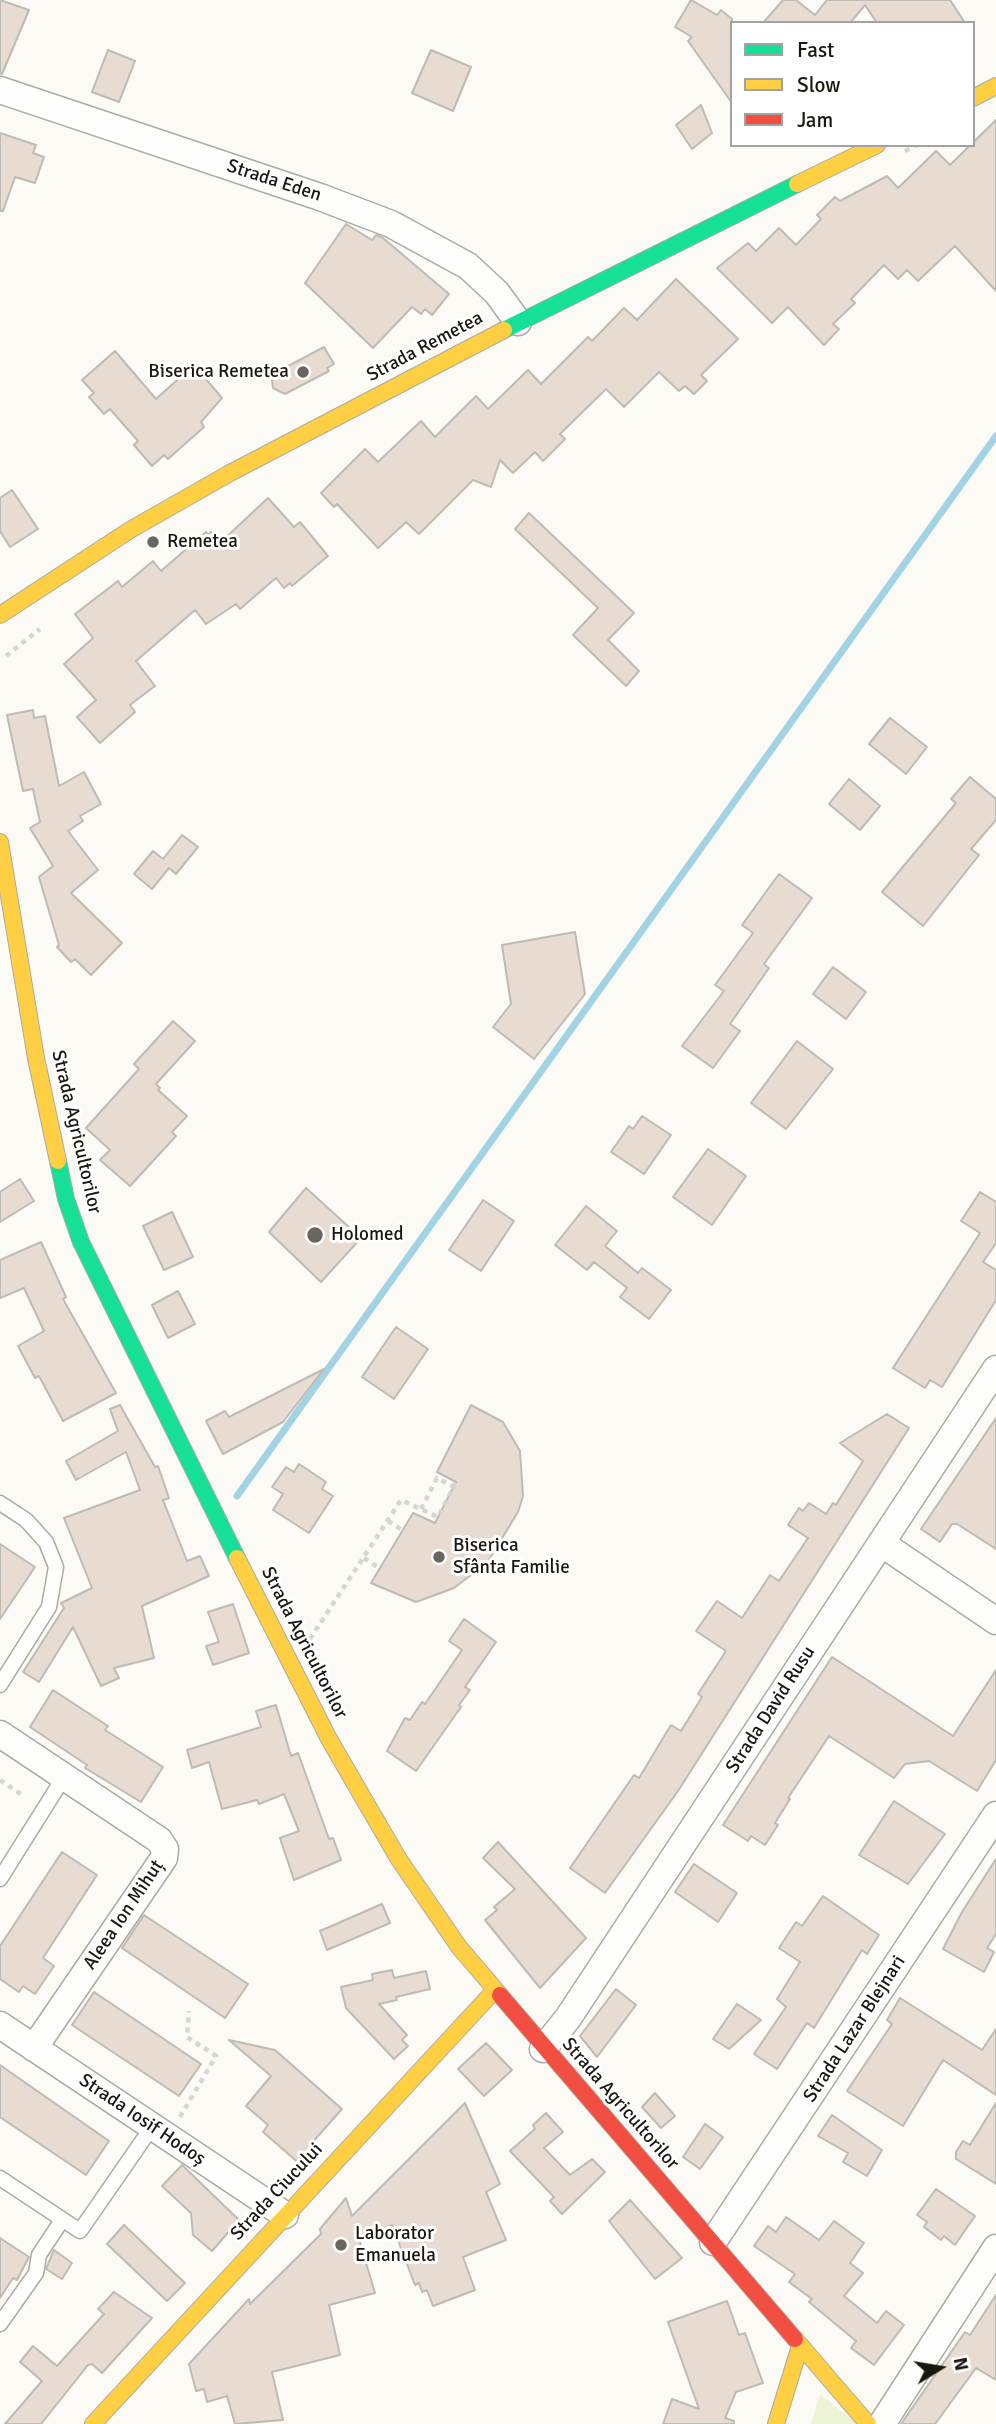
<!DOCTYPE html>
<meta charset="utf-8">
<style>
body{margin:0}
#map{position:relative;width:996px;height:2424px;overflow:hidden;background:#fbfaf4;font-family:Signika,sans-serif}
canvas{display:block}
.legend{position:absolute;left:730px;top:21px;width:245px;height:126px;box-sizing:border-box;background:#fff;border:2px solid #a3a29f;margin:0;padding:9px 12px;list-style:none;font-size:21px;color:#1a170e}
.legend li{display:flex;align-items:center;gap:14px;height:35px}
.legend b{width:35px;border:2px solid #a3a29f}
.north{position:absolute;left:905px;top:2333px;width:70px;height:70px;-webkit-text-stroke:5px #fff;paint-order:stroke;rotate:79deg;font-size:19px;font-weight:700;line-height:28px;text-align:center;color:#1a170e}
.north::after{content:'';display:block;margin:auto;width:24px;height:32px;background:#1a170e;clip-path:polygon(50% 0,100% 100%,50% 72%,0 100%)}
</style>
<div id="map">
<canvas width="996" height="2424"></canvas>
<ul class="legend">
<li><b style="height:9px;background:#16e098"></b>Fast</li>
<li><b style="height:9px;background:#ffcf43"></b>Slow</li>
<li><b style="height:9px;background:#f24e42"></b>Jam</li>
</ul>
<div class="north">N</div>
</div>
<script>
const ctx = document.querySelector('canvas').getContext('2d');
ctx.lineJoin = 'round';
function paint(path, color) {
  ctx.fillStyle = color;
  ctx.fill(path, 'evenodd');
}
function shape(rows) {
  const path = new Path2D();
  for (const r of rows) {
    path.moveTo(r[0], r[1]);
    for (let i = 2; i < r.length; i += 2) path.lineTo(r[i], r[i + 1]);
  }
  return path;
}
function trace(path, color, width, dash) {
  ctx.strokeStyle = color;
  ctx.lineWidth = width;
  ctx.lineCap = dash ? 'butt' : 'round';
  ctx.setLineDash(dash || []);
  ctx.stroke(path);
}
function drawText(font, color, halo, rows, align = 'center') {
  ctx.font = font + ' Signika,sans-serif';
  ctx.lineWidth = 6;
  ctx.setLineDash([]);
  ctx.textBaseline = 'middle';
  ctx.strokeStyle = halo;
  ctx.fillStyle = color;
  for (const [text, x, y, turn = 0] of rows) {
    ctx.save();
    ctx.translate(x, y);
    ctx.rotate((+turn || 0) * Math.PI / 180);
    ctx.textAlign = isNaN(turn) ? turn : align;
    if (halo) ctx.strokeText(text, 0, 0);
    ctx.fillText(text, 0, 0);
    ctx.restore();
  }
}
const green = shape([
 [820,2394,858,2424,811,2424]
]);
const stream = shape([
 [237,1496,996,436]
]);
const building = shape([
 [0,0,29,10,2,74,0,73,0,0],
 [691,0,717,15,721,10,732,19,732,103,688,41,692,37,675,27,691,0],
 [783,0,796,0,815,15,827,0,950,0,965,23,877,23,865,5,850,23,763,23,783,0],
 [108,50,135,61,119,102,92,92,108,50],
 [431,50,471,67,453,111,412,93,431,50],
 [701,105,712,133,692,149,676,125,701,105],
 [996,120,996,291,955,246,918,281,907,270,898,279,884,265,851,299,855,303,833,324,839,329,824,345,788,307,772,323,717,268,748,243,756,251,779,228,796,245,821,219,817,215,835,197,840,201,887,176,898,188,936,151,950,165,996,120],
 [0,133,36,145,33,153,44,157,35,183,15,177,3,211,0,211,0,133],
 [346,224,372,240,376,235,383,238,449,294,432,315,425,309,421,314,412,307,373,348,305,283,346,224],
 [676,279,738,339,701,375,707,381,694,394,685,386,679,391,659,372,624,407,606,389,560,434,565,439,543,461,535,452,513,473,500,460,491,487,473,480,419,534,406,522,378,548,337,504,334,507,321,493,365,449,378,462,421,421,435,437,476,396,488,409,528,370,541,384,588,337,592,341,624,308,637,320,676,279],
 [324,347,334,364,327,368,329,371,285,394,273,388,272,380,277,372,324,347],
 [115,351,156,399,194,365,222,398,201,422,204,427,168,459,164,455,152,466,134,445,138,441,110,409,104,414,89,397,94,393,82,380,115,351],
 [12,490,38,529,10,547,0,531,0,498,12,490],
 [268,498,294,527,300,522,328,556,292,586,290,583,284,588,276,578,240,609,236,604,206,624,195,610,136,661,155,686,130,705,135,712,100,743,77,717,96,700,64,664,93,638,75,614,118,581,122,587,153,561,161,571,206,532,208,535,211,532,221,542,268,498],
 [529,513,634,613,608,640,639,671,626,686,573,635,598,608,515,529,529,513],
 [33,710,34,718,45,716,59,786,84,772,101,804,80,816,83,821,68,831,98,870,71,893,122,943,91,975,75,959,71,962,57,947,59,945,39,877,53,866,30,828,40,822,33,789,23,791,7,715,33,710],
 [890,718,927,747,906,774,869,744,890,718],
 [970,777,996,799,996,820,971,849,979,855,923,926,882,892,956,803,951,799,970,777],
 [849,779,880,806,860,830,829,804,849,779],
 [182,835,198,847,176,874,169,868,152,889,134,874,153,851,163,859,182,835],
 [779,874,812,898,764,964,769,968,730,1024,740,1031,713,1068,682,1046,724,991,715,985,753,933,742,925,779,874],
 [575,932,585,994,534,1059,493,1027,511,1004,502,945,575,932],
 [833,967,866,992,846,1019,813,994,833,967],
 [173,1021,195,1041,156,1084,160,1088,158,1090,187,1116,172,1132,176,1136,130,1186,100,1160,110,1150,86,1128,139,1069,134,1064,173,1021],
 [797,1041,833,1069,786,1129,751,1103,797,1041],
 [642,1116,671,1135,644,1174,611,1152,629,1126,633,1129,642,1116],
 [708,1149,746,1176,712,1225,673,1197,708,1149],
 [20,1179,34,1201,0,1222,0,1192,20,1179],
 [306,1188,361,1238,321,1282,269,1232,306,1188],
 [980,1192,996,1202,996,1243,983,1262,996,1270,996,1300,942,1387,930,1380,925,1388,893,1368,980,1233,961,1221,980,1192],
 [483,1200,514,1221,481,1271,449,1250,483,1200],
 [586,1206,617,1231,605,1246,638,1273,642,1268,671,1290,649,1319,620,1297,627,1288,594,1262,587,1270,555,1245,586,1206],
 [172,1212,193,1257,164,1270,143,1226,172,1212],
 [41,1242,66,1297,63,1299,116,1393,63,1421,39,1376,35,1378,18,1346,44,1331,24,1288,0,1298,0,1260,41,1242],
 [178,1291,195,1324,168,1338,152,1305,178,1291],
 [396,1327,428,1349,394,1399,362,1377,396,1327],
 [324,1369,283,1422,223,1454,206,1421,225,1411,229,1417,324,1369],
 [120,1405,155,1467,158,1466,169,1498,163,1500,187,1561,200,1556,209,1576,142,1606,154,1658,114,1668,119,1678,101,1686,73,1627,39,1682,23,1672,64,1608,61,1603,92,1588,64,1518,140,1490,126,1452,76,1480,66,1461,118,1431,110,1409,120,1405],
 [471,1405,503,1422,520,1451,523,1496,518,1512,487,1563,454,1588,416,1602,371,1583,413,1513,435,1523,456,1482,437,1472,471,1405],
 [887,1414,909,1428,678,1791,605,1893,570,1868,634,1775,639,1778,671,1725,681,1731,702,1697,698,1694,726,1651,696,1631,717,1601,742,1618,770,1575,779,1581,808,1538,788,1525,799,1508,803,1511,809,1503,826,1514,833,1503,836,1505,863,1461,840,1443,887,1414],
 [996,1418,996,1549,957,1524,952,1524,940,1542,921,1529,996,1418],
 [299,1464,326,1482,322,1489,333,1496,309,1533,273,1510,283,1494,272,1487,286,1467,294,1472,299,1464],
 [0,1544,35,1567,0,1619,0,1544],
 [233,1604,249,1653,213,1665,206,1646,219,1642,208,1612,233,1604],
 [464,1619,496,1642,465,1687,470,1690,459,1705,461,1707,416,1771,387,1751,405,1718,410,1720,422,1702,425,1704,462,1650,449,1641,464,1619],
 [832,1657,953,1736,996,1670,996,1760,977,1791,929,1761,905,1764,894,1778,829,1736,788,1798,790,1799,775,1823,778,1825,765,1845,751,1836,748,1841,723,1825,832,1657],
 [53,1690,108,1726,105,1730,163,1767,141,1802,85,1768,87,1765,30,1727,53,1690],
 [276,1705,291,1756,298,1753,329,1839,333,1838,341,1860,294,1880,280,1838,299,1831,284,1794,259,1804,257,1800,222,1809,209,1762,192,1768,187,1750,261,1727,256,1711,276,1705],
 [894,1801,945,1834,908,1884,859,1855,894,1801],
 [498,1842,586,1938,540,1988,485,1920,497,1910,494,1907,515,1889,483,1858,498,1842],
 [62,1852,97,1875,43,1958,54,1966,35,1994,23,1986,19,1992,0,1979,0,1946,62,1852],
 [996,1859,996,1934,987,1948,994,1952,984,1972,943,1949,962,1912,996,1859],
 [694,1864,737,1893,718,1922,675,1892,694,1864],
 [823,1896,879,1935,867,1954,862,1950,814,2028,807,2023,777,2069,754,2054,786,2007,777,1999,800,1962,779,1948,796,1922,802,1926,823,1896],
 [382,1904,390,1923,327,1950,320,1931,382,1904],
 [144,1915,248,1984,225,2018,122,1948,144,1915],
 [392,1970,394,1978,426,1971,430,1989,396,1997,397,2000,379,2004,407,2035,402,2040,408,2046,394,2059,346,2008,341,1987,373,1980,372,1974,392,1970],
 [616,1989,636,2005,597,2057,580,2036,616,1989],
 [94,1992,201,2064,179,2096,72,2025,94,1992],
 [900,1998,982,2050,996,2029,996,2095,943,2060,903,2126,847,2091,892,2024,887,2020,900,1998],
 [737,2004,761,2020,729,2049,713,2039,737,2004],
 [229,2040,275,2050,342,2109,312,2143,316,2147,301,2165,263,2132,268,2125,246,2106,271,2076,229,2040],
 [486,2043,512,2070,484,2096,458,2069,486,2043],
 [0,2065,109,2141,86,2175,0,2117,0,2065],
 [655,2093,675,2116,661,2128,642,2107,655,2093],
 [465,2103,500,2184,486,2192,506,2240,463,2257,475,2290,433,2306,427,2290,422,2292,419,2283,415,2285,392,2225,359,2239,375,2293,329,2305,340,2355,272,2372,283,2420,235,2424,227,2396,207,2402,204,2389,196,2391,189,2364,249,2299,250,2304,321,2234,320,2229,346,2198,352,2216,465,2103],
 [996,2103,996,2184,956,2159,956,2152,963,2141,970,2145,996,2103],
 [546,2113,563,2132,544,2148,570,2175,592,2159,605,2172,562,2214,550,2201,554,2197,510,2151,535,2129,533,2125,546,2113],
 [832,2115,882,2150,867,2176,843,2162,848,2153,818,2136,832,2115],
 [705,2124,723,2137,700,2169,683,2157,705,2124],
 [182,2165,239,2220,212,2251,193,2235,191,2213,162,2186,182,2165],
 [936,2189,975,2216,955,2245,944,2236,941,2240,924,2227,927,2222,917,2215,936,2189],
 [630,2200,682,2258,655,2279,609,2221,630,2200],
 [786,2217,819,2240,834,2221,864,2243,850,2263,863,2273,844,2296,877,2323,886,2311,904,2325,874,2365,851,2348,856,2341,809,2302,812,2299,789,2282,795,2274,754,2246,768,2226,776,2232,786,2217],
 [124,2225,185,2283,167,2301,107,2244,124,2225],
 [0,2238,29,2257,17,2280,13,2278,0,2298,0,2238],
 [54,2250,72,2263,62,2279,46,2269,54,2250],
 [114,2292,152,2318,102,2373,92,2364,88,2365,41,2424,5,2424,42,2381,20,2362,33,2346,57,2366,104,2314,98,2309,114,2292],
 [996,2295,996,2380,976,2368,935,2424,901,2424,965,2332,970,2335,996,2295],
 [727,2301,739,2335,745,2333,763,2383,736,2392,725,2418,734,2421,734,2424,663,2424,672,2399,699,2409,668,2322,727,2301]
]);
const path = shape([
 [905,151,917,145],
 [6,656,40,629],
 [421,1509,437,1478,454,1487],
 [388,1521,402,1530],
 [364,1558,379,1568],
 [310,1639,401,1500,438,1517,456,1482],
 [0,1780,21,1794],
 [180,2117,216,2056,187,2037,189,2011]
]);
const lane = shape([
 [0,1503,26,1520,46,1542,56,1567,49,1607,0,1685],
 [0,1879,64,1777],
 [0,2178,80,2231,152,2127],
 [0,2324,36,2273,39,2255,62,2220]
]);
const street = shape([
 [0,90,320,197,391,224,468,266,497,293,518,322],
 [881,1543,996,1621],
 [0,1734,159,1840,165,1849,164,1858,34,2048],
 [0,2025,285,2215],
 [543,2049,568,2018,996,1369],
 [713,2242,996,1815],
 [882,2424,996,2248]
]);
const fast = shape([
 [504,330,797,184],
 [58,1161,66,1199,81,1242,237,1558]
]);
const slow = shape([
 [973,98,996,86],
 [797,184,877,145],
 [0,615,130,530,230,473,504,330],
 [0,842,36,1058,58,1161],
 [237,1558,329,1739,398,1858,459,1947,500,1995],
 [795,2339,868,2424],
 [93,2424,494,1991],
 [776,2424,800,2346]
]);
const jam = shape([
 [500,1995,795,2339]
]);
const markers = [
 [303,372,7,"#69665e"],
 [153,542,7,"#69665e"],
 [315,1235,9,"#69665e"],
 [439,1557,7,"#69665e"],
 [341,2245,7,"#69665e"]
];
const streetNames = [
 ["Strada Eden",274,181,18],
 ["Strada Remetea",425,347,-28],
 ["Strada Agricultorilor",76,1132,77],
 ["Strada Agricultorilor",304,1643,63],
 ["Strada David Rusu",771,1710,-57],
 ["Aleea Ion Mihuț",124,1915,-56],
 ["Strada Lazar Blejnari",855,2029,-57],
 ["Strada Agricultorilor",620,2104,49],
 ["Strada Iosif Hodoș",142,2120,34],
 ["Strada Ciucului",277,2192,-47]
];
const poiNames = [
 ["Biserica Remetea",289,372,"right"],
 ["Remetea",167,542],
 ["Holomed",331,1235],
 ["Biserica",453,1546],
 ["Sfânta Familie",453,1568],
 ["Laborator",355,2234],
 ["Emanuela",355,2256]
];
paint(green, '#ecf4d5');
trace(stream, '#a1d3e5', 7);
paint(building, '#e8dcd2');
trace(building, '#bebab5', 2);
trace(lane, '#acaaa4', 17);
trace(street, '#acaaa4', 29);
trace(fast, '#acaaa4', 18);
trace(slow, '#acaaa4', 18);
trace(jam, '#acaaa4', 18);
trace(path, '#d6d5d4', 4.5, [5, 5]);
trace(lane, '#fefefd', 14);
trace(street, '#fefefd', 26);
trace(fast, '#16e098', 16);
trace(slow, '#ffcf43', 16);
trace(jam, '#f24e42', 16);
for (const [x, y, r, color] of markers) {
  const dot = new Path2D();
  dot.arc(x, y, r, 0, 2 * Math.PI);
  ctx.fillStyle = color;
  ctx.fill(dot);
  trace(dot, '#fff', 2.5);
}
drawText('19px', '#1a170e', '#fff', streetNames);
drawText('19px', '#1a170e', '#fff', poiNames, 'left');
</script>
